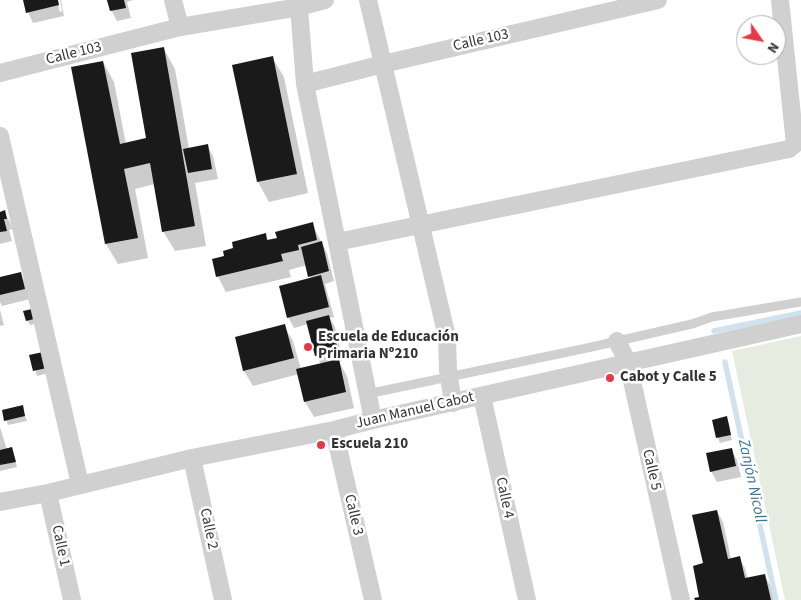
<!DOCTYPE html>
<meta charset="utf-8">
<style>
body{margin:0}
#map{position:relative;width:801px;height:600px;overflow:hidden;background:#fff;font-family:"Source Sans 3",sans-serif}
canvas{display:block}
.north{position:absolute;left:736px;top:15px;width:50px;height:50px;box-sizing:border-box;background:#fff;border:1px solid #adadad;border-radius:50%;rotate:123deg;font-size:14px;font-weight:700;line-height:20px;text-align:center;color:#333}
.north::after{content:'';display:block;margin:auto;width:18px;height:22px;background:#e63946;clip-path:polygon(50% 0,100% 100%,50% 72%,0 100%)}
</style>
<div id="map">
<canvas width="801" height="600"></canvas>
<div class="north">N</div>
</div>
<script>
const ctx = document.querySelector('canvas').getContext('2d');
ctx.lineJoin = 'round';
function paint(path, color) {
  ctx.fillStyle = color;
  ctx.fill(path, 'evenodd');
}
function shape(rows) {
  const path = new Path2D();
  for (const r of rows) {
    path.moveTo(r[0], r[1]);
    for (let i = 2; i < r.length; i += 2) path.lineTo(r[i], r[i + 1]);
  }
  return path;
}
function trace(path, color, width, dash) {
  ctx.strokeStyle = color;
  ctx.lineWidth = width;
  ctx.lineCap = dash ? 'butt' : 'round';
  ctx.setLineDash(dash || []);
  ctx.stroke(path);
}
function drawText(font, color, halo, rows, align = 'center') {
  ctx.font = font + ' "Source Sans 3",sans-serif';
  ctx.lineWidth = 5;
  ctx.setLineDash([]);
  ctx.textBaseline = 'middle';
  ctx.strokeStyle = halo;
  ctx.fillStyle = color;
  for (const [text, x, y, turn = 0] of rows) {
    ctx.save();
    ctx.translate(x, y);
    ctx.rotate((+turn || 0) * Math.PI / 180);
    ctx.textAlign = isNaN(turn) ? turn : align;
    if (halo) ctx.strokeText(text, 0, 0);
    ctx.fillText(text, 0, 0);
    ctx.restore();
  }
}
const green = shape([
 [801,336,801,600,785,600,732,351]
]);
const shadow = shape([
 [25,0,57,0,60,12,62,11,60,0,61,0,64,16,33,23,28,12],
 [106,0,133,0,127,2,131,18,117,21],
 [164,49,175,69,189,149,207,145,213,156,218,179,195,183,206,246,175,251,163,231,155,184,135,189,148,258,118,264,106,244,103,62,114,82,126,144,147,139],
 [272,57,284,77,308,193,269,202,258,182],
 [4,212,10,222,12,229,9,230,12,241,0,244,0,213],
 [312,224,327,253,334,281,325,284,334,317,330,318,335,327,343,360,339,362,347,376,354,408,314,417,305,402,299,374,253,386,244,371,236,338,284,326,293,341,301,369,321,364,316,356,308,324,294,328,288,317,311,279,307,265,289,270,291,277,226,292,218,277,214,260,225,257,265,235,269,241,278,239],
 [20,274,26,284,30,299,2,306,0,302,0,278],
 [0,310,4,325,0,326],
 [31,311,36,324,30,325,27,320],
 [42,353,49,373,37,376,31,356],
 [22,407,27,421,8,425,6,420],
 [726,418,729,423,732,440,720,443,718,438,714,421],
 [0,427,7,450,12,449,17,467,0,471],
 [731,449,737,460,741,477,717,482,711,471],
 [717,511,723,522,731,559,739,557,745,568,748,579,764,575,770,585,774,600,696,600,701,598,704,564]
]);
const stream = shape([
 [714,331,801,313],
 [725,362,776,600]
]);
const building = shape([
 [23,0,58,0,59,5,26,13],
 [107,0,124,0,126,8,110,11],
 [164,47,195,226,162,232,150,163,124,169,138,238,105,244,71,67,103,61,120,144,146,138,131,53],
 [273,56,297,174,257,182,232,65],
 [208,144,212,169,188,173,183,149],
 [5,210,7,219,4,219,7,231,0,232,0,212],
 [313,222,317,240,298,245,299,250,281,254,283,261,216,277,212,259,224,256,223,251,233,248,232,242,266,233,267,240,277,238,275,232],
 [322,241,329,271,308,277,301,247],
 [21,272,25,289,0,295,0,277],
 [321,275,329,307,287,318,279,286],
 [32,309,34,319,26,321,23,311],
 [329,315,338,350,315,356,306,321],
 [285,324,294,358,243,371,235,337],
 [43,352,47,368,33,371,29,355],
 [339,359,346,392,304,402,296,369],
 [23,405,25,416,4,421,2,410],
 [727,416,731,435,716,438,712,420],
 [12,447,16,462,0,465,0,450],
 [732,448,736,466,710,472,706,453],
 [717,510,728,559,740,556,745,578,765,574,771,600,695,600,694,598,699,597,693,566,703,563,692,515]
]);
const service = shape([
 [367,394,587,348,692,324,712,317,801,302]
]);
const minor = shape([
 [173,0,180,27],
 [368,0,447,337,448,370,453,403],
 [299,7,305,84,373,420],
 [0,73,180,27,299,7,325,0],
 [305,84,383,64,658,0],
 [0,136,80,484],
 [337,242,789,149,795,144,780,0],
 [617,341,628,363,681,600],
 [482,396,527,600],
 [334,430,373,600],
 [192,458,223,600],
 [48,493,72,600],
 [0,502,48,493,192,458,334,430,373,420,801,324]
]);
const markers = [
 [308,347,5,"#e63946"],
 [610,378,5,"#e63946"],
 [321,445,5,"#e63946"]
];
const streetNames = [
 ["Calle 103",481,41,-13],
 ["Calle 103",74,54,-14],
 ["Juan Manuel Cabot",415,411,-13],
 ["Calle 5",651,470,77],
 ["Calle 4",504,498,78],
 ["Calle 3",353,515,77],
 ["Calle 2",208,529,78],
 ["Calle 1",60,546,78]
];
const poiNames = [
 ["Escuela de Educación",318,338],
 ["Primaria Nº210",318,355],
 ["Cabot y Calle 5",620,378],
 ["Escuela 210",331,445]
];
const waterNames = [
 ["Zanjón Nicoll",751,481,78]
];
paint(green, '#e6ecdf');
paint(shadow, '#0003');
trace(stream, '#cfe2ee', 5.5);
paint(building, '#1a1a1a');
trace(service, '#d0d0d0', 9);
trace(minor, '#d0d0d0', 18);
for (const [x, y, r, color] of markers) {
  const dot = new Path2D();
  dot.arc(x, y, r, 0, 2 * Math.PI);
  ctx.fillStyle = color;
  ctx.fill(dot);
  trace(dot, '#fff', 2);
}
drawText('15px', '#333', '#fff', streetNames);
drawText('bold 15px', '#333', '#fff', poiNames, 'left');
drawText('italic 16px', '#3f7597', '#fff', waterNames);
</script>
